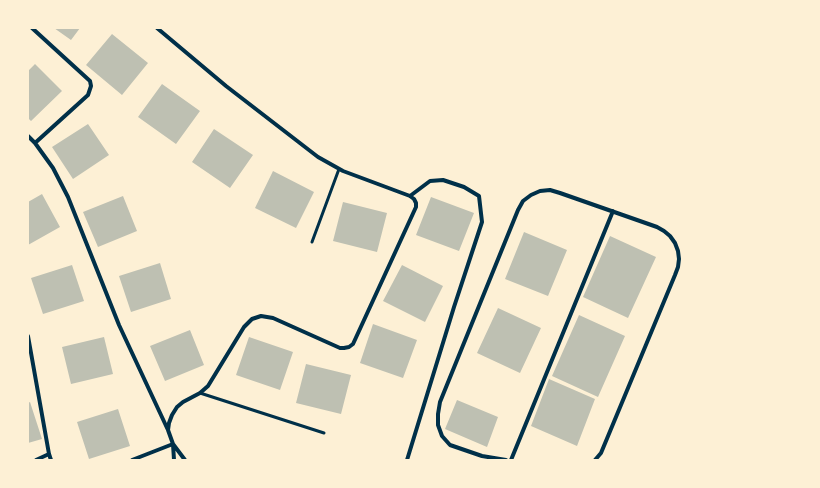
<!DOCTYPE html>
<style>
body{margin:0}
#map{position:relative;width:820px;height:488px;overflow:hidden;background:#fdf0d5;font-family:Raleway,sans-serif}
canvas{display:block}
.frame{position:absolute;inset:0;border:29px solid #fdf0d5;pointer-events:none}
</style>
<div id="map">
<canvas width="820" height="488"></canvas>
<div class="frame"></div>
</div>
<script>
const ctx = document.querySelector('canvas').getContext('2d');
ctx.lineJoin = 'round';
function paint(path, color) {
  ctx.fillStyle = color;
  ctx.fill(path, 'evenodd');
}
function shape(rows) {
  const path = new Path2D();
  for (const r of rows) {
    path.moveTo(r[0], r[1]);
    for (let i = 2; i < r.length; i += 2) path.lineTo(r[i], r[i + 1]);
  }
  return path;
}
function trace(path, color, width, dash) {
  ctx.strokeStyle = color;
  ctx.lineWidth = width;
  ctx.lineCap = dash ? 'butt' : 'round';
  ctx.setLineDash(dash || []);
  ctx.stroke(path);
}
const building = shape([
 [54,28,80,28,71,40],
 [112,34,148,63,122,95,86,65],
 [35,64,62,91,31,121,28,118,28,71],
 [162,84,200,111,176,144,138,117],
 [88,124,109,155,73,179,52,147],
 [214,129,253,155,230,188,192,162],
 [273,171,314,192,296,228,255,208],
 [42,194,60,227,28,245,28,202],
 [123,196,137,231,98,247,83,212],
 [431,197,474,213,459,251,416,235],
 [343,202,387,213,377,252,333,241],
 [524,232,567,250,548,296,505,279],
 [610,236,656,257,628,318,583,297],
 [160,263,171,299,131,312,119,276],
 [72,265,84,301,43,314,31,278],
 [402,265,443,286,425,322,383,301],
 [498,308,541,328,520,373,477,353],
 [579,315,625,336,598,397,552,376],
 [373,324,417,340,403,378,360,363],
 [190,330,204,365,165,381,150,346],
 [104,337,113,374,71,384,62,347],
 [249,337,293,352,280,390,236,375],
 [306,364,351,375,341,414,296,403],
 [549,379,595,399,577,446,531,426],
 [457,400,498,417,487,447,445,429],
 [30,402,42,439,28,443,28,403],
 [118,409,130,446,89,459,77,422]
]);
const service = shape([
 [312,242,339,169],
 [200,393,324,433]
]);
const minor = shape([
 [32,28,90,81,91,86,88,95,35,143],
 [157,28,226,86,318,157,343,171,410,196,414,199,416,203,416,207,353,344,349,347,344,348,340,348,273,318,261,316,252,319,244,327,208,386,200,393,183,402,177,407,172,415,169,423,168,430],
 [28,136,35,143,53,168,68,197,119,325,168,430,173,444,185,460],
 [28,336,49,454,51,460],
 [173,444,174,460],
 [36,460,49,454],
 [132,460,173,444],
 [407,460,454,307,482,222,479,196,464,187,443,180,430,181,410,196],
 [506,460,482,456,450,445,442,436,438,425,438,414,440,402,518,210,523,201,531,195,540,191,550,190,560,193,657,227,664,231,670,236,675,243,678,251,679,259,678,267,675,275,601,453,595,460],
 [511,460,613,211]
]);
paint(building, '#bec0b2');
trace(service, '#003049', 3);
trace(minor, '#003049', 4);
</script>
